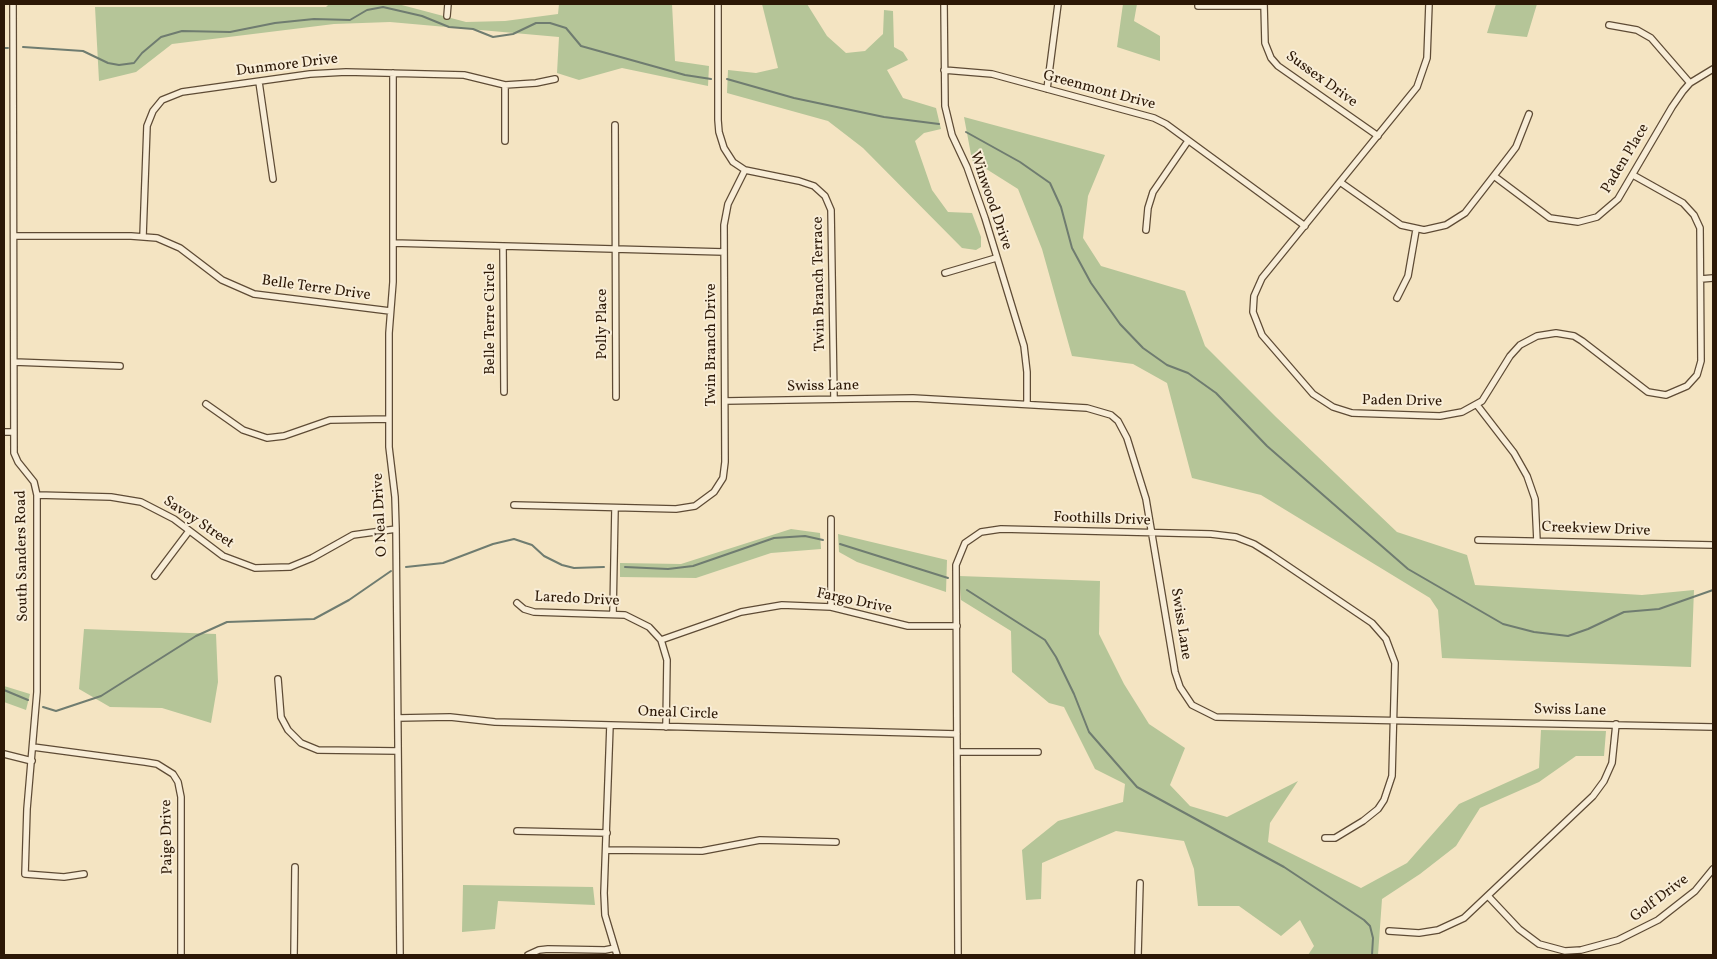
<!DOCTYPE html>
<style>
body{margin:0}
#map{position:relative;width:1717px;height:959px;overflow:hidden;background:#f4e4c2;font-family:Vollkorn,serif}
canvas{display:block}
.frame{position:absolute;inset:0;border:5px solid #2c1806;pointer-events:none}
</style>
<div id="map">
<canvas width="1717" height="959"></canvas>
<div class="frame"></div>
</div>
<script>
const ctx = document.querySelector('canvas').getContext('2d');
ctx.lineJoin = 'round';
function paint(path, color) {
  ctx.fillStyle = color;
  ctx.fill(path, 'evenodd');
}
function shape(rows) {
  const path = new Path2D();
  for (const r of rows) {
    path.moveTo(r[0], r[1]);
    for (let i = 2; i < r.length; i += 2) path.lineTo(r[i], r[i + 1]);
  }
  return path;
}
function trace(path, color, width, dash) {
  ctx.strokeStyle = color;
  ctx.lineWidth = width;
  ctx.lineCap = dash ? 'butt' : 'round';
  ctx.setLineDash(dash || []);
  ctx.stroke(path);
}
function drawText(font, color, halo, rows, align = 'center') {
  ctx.font = font + ' Vollkorn,serif';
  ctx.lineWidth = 4;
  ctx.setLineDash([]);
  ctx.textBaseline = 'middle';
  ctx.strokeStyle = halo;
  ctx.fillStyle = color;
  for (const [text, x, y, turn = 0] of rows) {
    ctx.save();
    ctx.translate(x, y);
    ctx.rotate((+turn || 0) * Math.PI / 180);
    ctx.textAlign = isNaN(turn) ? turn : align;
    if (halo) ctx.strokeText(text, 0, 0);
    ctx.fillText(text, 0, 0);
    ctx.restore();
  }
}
const green = shape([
 [329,4,398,4,466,22,505,21,558,14,559,4,672,4,675,61,709,66,708,86,622,68,579,80,557,73,559,37,390,22,334,24,172,44,136,72,99,81,95,7,326,7],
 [762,4,807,4,827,36,846,53,865,51,883,34,884,10,893,11,894,47,903,52,908,60,887,70,903,98,936,108,941,129,924,133,915,141,932,190,948,212,972,213,981,237,981,247,976,250,962,248,863,148,828,121,727,93,728,70,756,73,778,68],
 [1123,4,1137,4,1134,21,1160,36,1160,61,1117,47],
 [1496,4,1537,4,1527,37,1487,33],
 [964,117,1105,155,1088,196,1083,238,1101,266,1185,291,1205,346,1276,417,1397,532,1467,555,1475,585,1642,595,1694,590,1691,667,1442,658,1438,610,1430,598,1261,495,1192,478,1167,383,1133,364,1072,356,1042,249,1018,189,972,160],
 [791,529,820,533,821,549,771,553,696,578,620,577,620,563,681,564],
 [838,534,947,560,946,592,857,562,839,552],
 [959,576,1100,581,1099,634,1124,684,1149,724,1185,748,1170,785,1190,806,1227,817,1298,781,1270,823,1268,842,1361,888,1407,863,1459,804,1539,768,1541,730,1606,731,1604,756,1576,756,1539,782,1480,808,1456,846,1420,874,1382,899,1378,955,1308,955,1314,946,1300,920,1281,936,1239,906,1198,906,1194,869,1184,841,1116,831,1042,863,1041,899,1026,900,1022,850,1058,821,1123,802,1125,784,1095,769,1064,707,1049,703,1012,672,1011,631,961,600],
 [84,629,216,634,218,682,211,723,162,708,110,707,79,689],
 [4,686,30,694,26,710,4,702],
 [463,885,593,887,595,905,498,901,495,929,462,932]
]);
const stream = shape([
 [23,47,83,51,108,63,119,65,134,63,142,53,161,37,182,31,230,32,275,23,314,19,350,20,367,10,383,7,422,16,449,27,473,29,493,37,513,34,536,23,550,23,566,28,581,46,685,75,711,79],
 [4,48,8,48],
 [727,79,794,98,884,117,939,124],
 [966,132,1020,162,1050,183,1061,207,1072,248,1091,283,1120,324,1143,348,1167,365,1188,373,1216,393,1267,446,1408,569,1503,624,1534,632,1568,636,1588,629,1624,612,1659,609,1713,590],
 [840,544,948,578],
 [406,567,443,563,493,544,514,539,532,545,544,556,562,565,574,568,604,567],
 [625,567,668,569,693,566,774,538,805,536,823,540],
 [967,590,1045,640,1056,657,1074,694,1089,732,1137,787,1284,867,1364,920,1370,926,1373,938,1372,955],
 [4,690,28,700],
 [43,707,56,711,101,696,196,636,227,622,314,619,349,600,391,571]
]);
const minor = shape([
 [13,4,14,453,18,462,34,482,37,495,37,692,27,809,25,874,64,877,84,874],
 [718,4,718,120,719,132,724,148,733,162,745,170,799,181,814,186,825,196,831,210,834,399],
 [944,4,945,106,952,135,967,167,985,218,1024,346,1027,372,1027,404],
 [1264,4,1265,43,1271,58,1278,66,1378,136],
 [1429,4,1427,58,1417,87,1262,278,1254,296,1253,312,1262,335,1313,394,1333,407,1352,413,1440,416,1462,412,1482,401,1510,356,1520,345,1537,336,1556,333,1574,336,1582,341,1648,392,1666,395,1687,386,1697,375,1701,361,1700,228,1694,215,1683,203,1633,175],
 [1198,6,1264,6],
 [447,16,448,4],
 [1609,25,1637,30,1651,38,1690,83],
 [944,70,992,74,1154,118,1166,124,1305,226],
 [393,73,393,282,389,333,389,447,395,497,396,529,400,955],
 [259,82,273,179],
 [505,85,505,141],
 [1047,89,1058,4],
 [615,125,616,397],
 [1494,176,1550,218,1578,222,1597,217,1618,199,1672,107,1683,91,1690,83,1713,69],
 [1340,182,1401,225,1424,230,1446,225,1465,213,1510,155,1516,147,1529,114],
 [1146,230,1148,208,1153,192,1188,141],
 [14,236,131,236,157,238,180,248,222,280,254,294,390,311],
 [143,236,147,126,153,111,162,100,182,92,310,74,346,72,464,75,505,85,536,83,555,79],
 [393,243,724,252],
 [503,246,504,392],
 [945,273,996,258],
 [1701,279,1713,278],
 [1397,298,1408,276,1416,230],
 [14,362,120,366],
 [725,401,913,398,1087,408,1111,415,1118,421,1127,438,1146,499,1175,672,1180,687,1192,705,1216,717,1713,727],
 [206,404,243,430,267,438,284,436,330,420,389,419],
 [1477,405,1514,453,1527,476,1535,499,1537,541],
 [4,432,14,432],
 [37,495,111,497,141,502,174,519,223,556,255,568,290,567,312,558,353,535,396,529],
 [514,505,676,509,695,506,714,492,723,478,725,462,724,225,728,204,745,170],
 [1478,540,1713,545],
 [155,576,189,531],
 [517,603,524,609,534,612,625,615,649,627,661,640,667,660,666,727],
 [831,607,831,519],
 [613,613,615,508],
 [661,640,741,612,782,605,831,607,908,626,957,626],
 [278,679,281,717,288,730,301,743,318,750,398,751],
 [398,718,450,717,495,722,957,734],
 [610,725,604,893,605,915,617,955],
 [33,747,145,762,157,764,173,774,178,782,181,797,181,955],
 [957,752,1038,752],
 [4,754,32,761],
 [517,831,607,833],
 [606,850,702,851,760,840,836,842],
 [1488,896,1519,929,1539,944,1565,951,1581,950,1618,940,1658,920,1695,891,1713,869],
 [1389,931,1419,933,1438,930,1464,918,1593,796,1604,781,1612,763,1616,724],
 [294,955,295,867],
 [528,955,539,950,548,949,605,950,615,948],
 [958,955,956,565,965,543,981,532,1001,529,1211,534,1236,537,1254,544,1270,554,1372,623,1386,639,1395,663,1392,776,1384,800,1378,809,1363,821,1335,838,1325,838],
 [1138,955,1140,883]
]);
const streetNames = [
 ["Dunmore Drive",287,66,-7],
 ["Sussex Drive",1321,80,36],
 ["Greenmont Drive",1099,91,15],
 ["Paden Place",1626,159,-59],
 ["Winwood Drive",990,201,71],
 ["Twin Branch Terrace",820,284,-91],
 ["Belle Terre Drive",316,289,8],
 ["Belle Terre Circle",491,319,-90],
 ["Polly Place",603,324,-90],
 ["Twin Branch Drive",712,345,-90],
 ["Swiss Lane",823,387,-1],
 ["Paden Drive",1402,402,1],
 ["O Neal Drive",381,515,-93],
 ["Foothills Drive",1102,520,2],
 ["Savoy Street",198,523,34],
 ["Creekview Drive",1596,530,2],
 ["South Sanders Road",23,556,-91],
 ["Laredo Drive",577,600,3],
 ["Fargo Drive",854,602,12],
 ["Swiss Lane",1180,624,81],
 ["Swiss Lane",1570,711,1],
 ["Oneal Circle",678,714,2],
 ["Paige Drive",168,837,-91],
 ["Golf Drive",1660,899,-37]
];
paint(green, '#b5c598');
trace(stream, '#6f7c70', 2);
trace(minor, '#5e4b35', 8);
trace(minor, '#f8edd7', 5.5);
drawText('15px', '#2c1806', '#f8edd7', streetNames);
</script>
